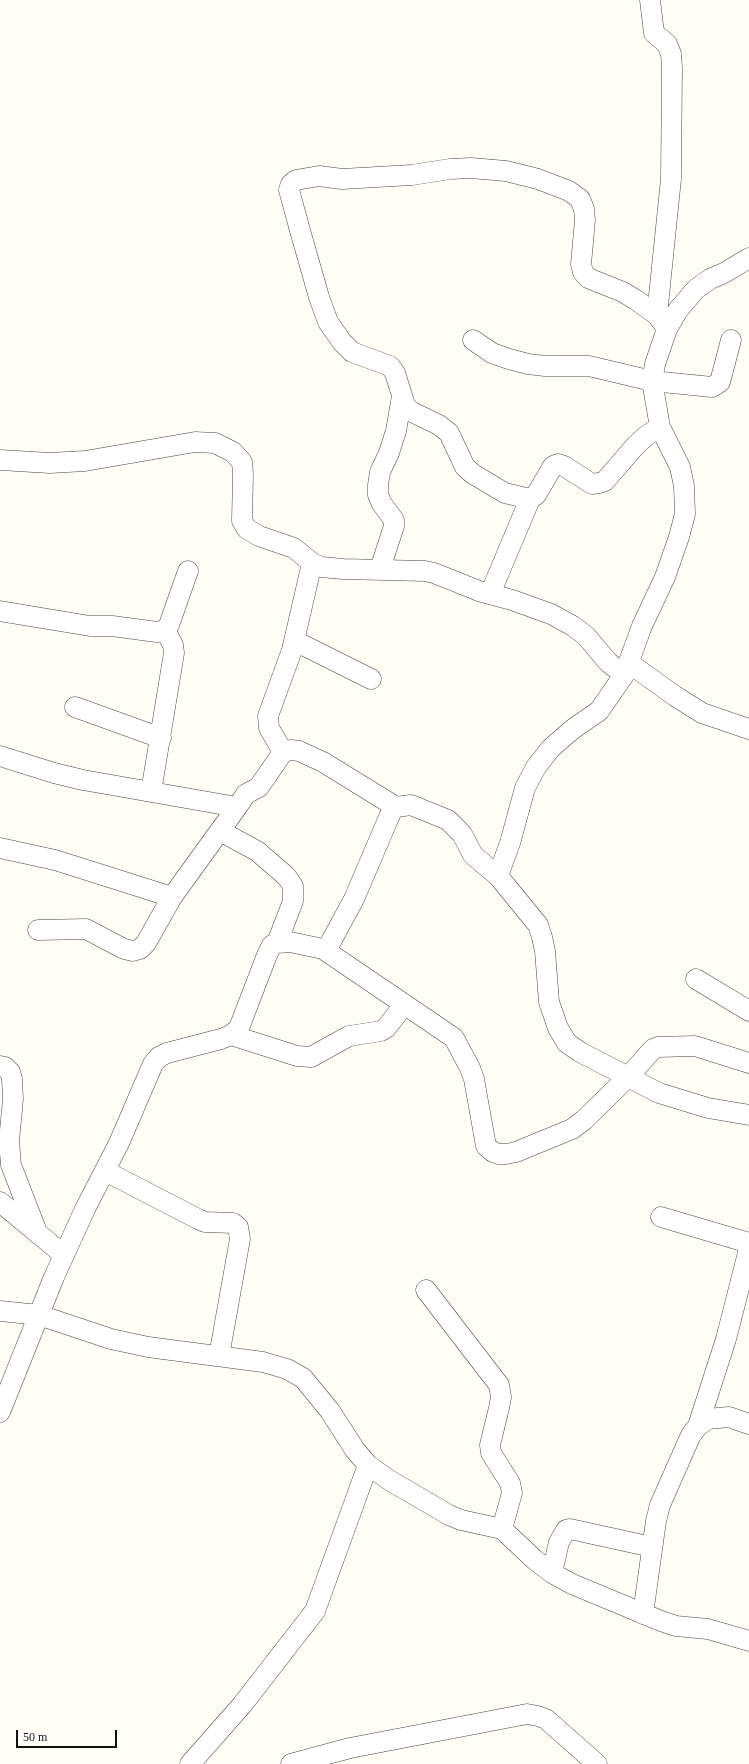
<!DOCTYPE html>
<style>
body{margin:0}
#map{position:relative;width:749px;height:1764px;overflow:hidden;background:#fffdf5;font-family:Georgia,serif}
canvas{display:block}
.scale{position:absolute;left:16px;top:1730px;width:101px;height:18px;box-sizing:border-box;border:2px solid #111;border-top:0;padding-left:5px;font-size:12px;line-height:14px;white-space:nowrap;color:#111;-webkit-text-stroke:3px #fff;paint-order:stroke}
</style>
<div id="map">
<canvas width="749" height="1764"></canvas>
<div class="scale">50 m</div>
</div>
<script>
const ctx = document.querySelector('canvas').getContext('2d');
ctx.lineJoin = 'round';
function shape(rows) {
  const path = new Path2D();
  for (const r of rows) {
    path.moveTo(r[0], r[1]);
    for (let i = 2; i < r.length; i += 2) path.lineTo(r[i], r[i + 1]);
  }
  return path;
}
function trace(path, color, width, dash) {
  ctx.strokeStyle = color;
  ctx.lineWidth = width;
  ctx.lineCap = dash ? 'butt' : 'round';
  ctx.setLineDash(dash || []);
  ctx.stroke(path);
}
const minor = shape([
 [650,0,654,33,667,44,671,54,672,68,671,179,657,315],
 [473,340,492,353,509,359,528,364,545,366,589,366,652,381,712,387,720,382,731,340],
 [660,427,646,436,636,445,605,481,599,483,592,484,564,466,558,464,553,466,536,495,530,499,505,493,473,474,465,467,449,433,439,425,410,411,405,405,395,373,390,366,352,352,342,342,328,322,319,297,301,234,289,190,291,184,296,180,319,176,342,179,412,175,450,169,471,168,506,171,538,179,569,191,580,199,584,209,585,220,581,264,583,272,588,278,623,292,636,300,657,315,667,329],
 [0,460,50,463,85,461,195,442,215,443,233,452,242,462,243,474,242,521,247,529,259,536,294,548,312,563,321,567,343,569,425,571,434,573,479,591,512,600,551,614,573,626,586,636,608,662,624,675],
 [380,569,394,526,394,520,382,504,378,495,378,485,380,472,389,453,396,431,402,396],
 [490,594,530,499],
 [0,611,90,626,112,626,157,632,165,630,169,625,188,571],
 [295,641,371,679],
 [629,663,675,696,702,713,749,729],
 [75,707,161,738],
 [283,752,269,728,268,716,292,650,312,563],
 [0,756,54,773,83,780,237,807],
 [151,792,174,653,173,645,165,630],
 [220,831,257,851,286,876,293,886,293,901,277,943],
 [0,848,55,860,172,897],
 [498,876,510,843,525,788,536,767,551,748,573,729,599,711,624,675,642,626,665,577,679,537,685,514,684,486,680,467,660,427,652,381,655,364,667,329,678,310,696,289,710,279,724,273,749,258],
 [38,930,86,929,124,949,133,951,140,949,146,943,172,897,237,807,246,794,259,787,283,752,291,750,299,751,323,762,396,807],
 [323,949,454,1038,470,1068,474,1079,486,1146,493,1152,499,1154,506,1154,516,1152,572,1129,584,1120,628,1077,653,1049,658,1047,695,1046,749,1063],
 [696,979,749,1011],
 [231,1035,297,1056,311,1057,349,1036,381,1031,386,1028,404,1005],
 [0,1066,5,1067,10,1072,12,1079,13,1099,9,1141,11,1165,37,1232],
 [105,1171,198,1219,205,1222,233,1223,238,1227,240,1239,219,1356],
 [0,1202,64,1255],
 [661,1217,749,1243],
 [426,1290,499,1385,501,1397,499,1408,490,1445,491,1453,510,1483,512,1493,502,1529],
 [0,1311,39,1315,111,1339,148,1347,263,1362,287,1369,303,1378,330,1411,355,1450,368,1465,389,1480,449,1515,461,1520,502,1529,535,1560,552,1573,572,1584,661,1621,676,1626,708,1629,749,1641],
 [0,1412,54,1277,86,1207,119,1143,153,1064,159,1057,167,1053,221,1039,231,1035,239,1028,267,955,272,945,277,943,290,942,323,949,328,947,354,899,389,817,392,811,396,807,411,805,448,820,462,834,473,855,498,876,538,925,542,937,545,951,549,1002,558,1028,567,1043,580,1052,659,1093,708,1108,749,1115],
 [698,1426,726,1339,749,1249],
 [552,1573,559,1542,566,1530,570,1529,652,1547],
 [643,1614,656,1521,660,1505,691,1435,698,1426,708,1419,729,1417,749,1424],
 [190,1764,242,1705,315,1611,368,1465],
 [291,1764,350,1748,527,1714,538,1716,546,1719,597,1764]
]);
trace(minor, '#444', 21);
trace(minor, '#fff', 20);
</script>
